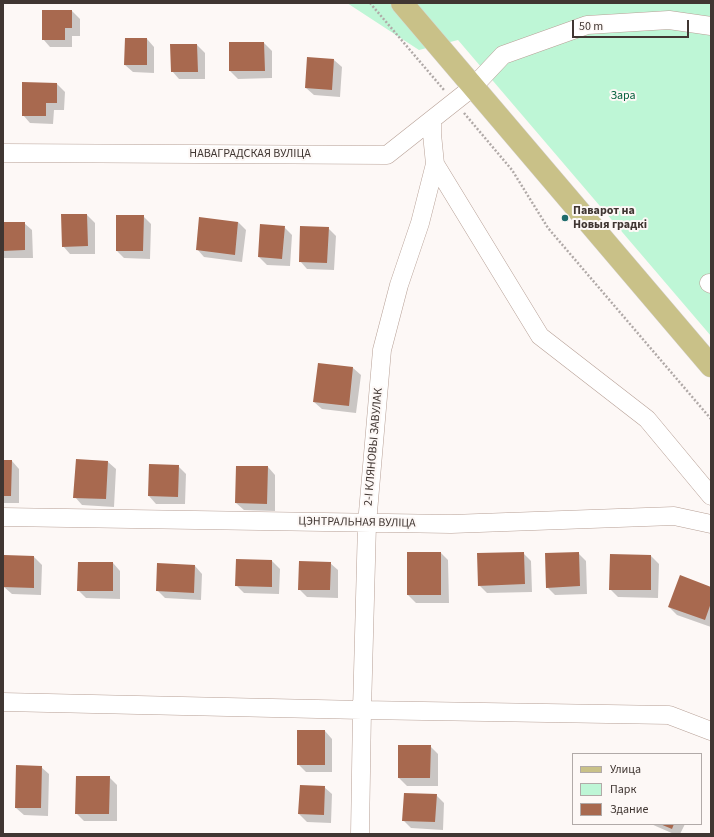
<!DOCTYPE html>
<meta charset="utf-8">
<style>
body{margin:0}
#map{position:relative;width:714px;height:837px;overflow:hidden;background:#fdf8f6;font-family:"Source Sans 3",sans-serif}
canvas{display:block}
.frame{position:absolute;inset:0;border:4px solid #403632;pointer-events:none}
.legend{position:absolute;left:572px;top:753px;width:130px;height:72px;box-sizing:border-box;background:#fdf8f6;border:1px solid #b1aaa8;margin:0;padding:5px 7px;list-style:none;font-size:12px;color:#403632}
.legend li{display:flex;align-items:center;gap:8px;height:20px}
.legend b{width:20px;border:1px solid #b1aaa8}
.scale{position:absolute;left:572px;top:20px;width:117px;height:18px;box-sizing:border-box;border:2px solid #403632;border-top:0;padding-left:5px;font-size:12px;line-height:14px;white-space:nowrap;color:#403632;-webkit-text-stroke:3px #fdf8f6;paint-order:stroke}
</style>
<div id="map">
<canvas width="714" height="837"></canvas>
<div class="frame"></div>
<ul class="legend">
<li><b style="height:5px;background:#c9c188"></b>Улица</li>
<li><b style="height:11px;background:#bef6d6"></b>Парк</li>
<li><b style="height:11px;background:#a8694f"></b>Здание</li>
</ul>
<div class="scale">50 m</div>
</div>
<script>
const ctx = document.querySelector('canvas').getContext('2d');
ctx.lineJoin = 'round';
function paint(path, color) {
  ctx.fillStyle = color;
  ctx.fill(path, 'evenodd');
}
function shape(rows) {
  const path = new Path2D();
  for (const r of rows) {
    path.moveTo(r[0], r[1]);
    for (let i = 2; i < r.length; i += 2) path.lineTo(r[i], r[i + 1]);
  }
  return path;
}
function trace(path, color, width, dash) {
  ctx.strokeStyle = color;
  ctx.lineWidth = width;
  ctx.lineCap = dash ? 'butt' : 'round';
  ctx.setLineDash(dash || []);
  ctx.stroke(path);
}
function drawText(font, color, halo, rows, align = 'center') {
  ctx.font = font + ' "Source Sans 3",sans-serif';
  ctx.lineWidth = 4;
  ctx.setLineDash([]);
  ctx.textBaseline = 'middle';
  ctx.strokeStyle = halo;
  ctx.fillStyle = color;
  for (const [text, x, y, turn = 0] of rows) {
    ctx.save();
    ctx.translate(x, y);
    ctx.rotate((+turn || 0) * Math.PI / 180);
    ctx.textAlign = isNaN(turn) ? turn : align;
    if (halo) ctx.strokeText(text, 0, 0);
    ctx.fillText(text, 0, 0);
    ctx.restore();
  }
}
const green = shape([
 [347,3,711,3,711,336,458,40,419,50]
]);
const shadow = shape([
 [72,11,80,19,80,36,72,36,72,47,50,47,43,39],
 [147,39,154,47,154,73,133,72,125,65],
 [230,43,264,43,272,51,272,78,238,79,230,71],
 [197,45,205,53,205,79,179,79,172,71],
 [334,60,342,67,340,97,314,95,306,88],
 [57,84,65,92,64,110,54,110,53,124,30,123,23,115],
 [87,215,95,223,95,254,70,254,63,246],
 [143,216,151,224,150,259,124,258,117,251],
 [238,222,246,230,242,262,204,257,197,249],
 [3,223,24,223,32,230,33,258,3,258],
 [284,227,292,235,290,266,267,265,259,257],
 [328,228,336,236,334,270,307,269,300,261],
 [319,364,353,368,361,375,356,413,322,409,314,402],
 [77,460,108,462,116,469,114,507,82,505,75,497],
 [3,461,12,461,19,469,19,503,3,503],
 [178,466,186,474,185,504,156,504,149,496],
 [268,467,275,475,275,511,244,510,236,503],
 [408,553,441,553,448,560,449,603,416,603,408,595],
 [523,553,531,561,532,592,487,593,479,585],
 [578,553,586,561,587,594,555,595,547,587],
 [651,556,659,564,658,598,618,597,610,589],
 [34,557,42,565,41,595,12,594,4,587],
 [272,561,280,569,279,594,244,593,236,585],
 [113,563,120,571,120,599,86,598,78,590],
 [330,563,338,570,338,598,307,597,299,589],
 [195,566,202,574,201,600,165,598,157,590],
 [711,588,711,627,677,615,669,607],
 [325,731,332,739,332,772,306,772,298,764],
 [430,746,438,754,438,786,407,786,399,778],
 [41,767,49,774,48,816,24,815,16,808],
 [109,777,117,785,117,821,84,821,76,813],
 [324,787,332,794,331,823,307,822,299,814],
 [436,795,444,803,443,830,411,828,403,820],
 [651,824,685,824,680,834,674,834]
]);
const building = shape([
 [42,10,72,10,72,28,65,28,65,40,42,40],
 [125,38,147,38,147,65,124,65],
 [229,42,264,42,265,71,229,71],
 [170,44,197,44,198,72,171,72],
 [307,57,334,59,332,90,305,88],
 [22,82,57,83,57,103,46,103,46,116,22,116],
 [61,214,87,214,88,246,62,247],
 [116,215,144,215,143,251,116,251],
 [199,217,238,222,235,255,196,250],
 [3,222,25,222,25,250,3,251],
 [260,224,285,226,282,259,258,257],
 [300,226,329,227,327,263,299,262],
 [318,363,353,367,349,406,313,402],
 [76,459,108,461,106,499,73,498],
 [3,460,12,460,11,496,3,496],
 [149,464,179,465,178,497,148,496],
 [236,466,268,466,267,504,235,503],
 [407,552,441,552,441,595,407,595],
 [524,552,525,584,478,586,477,553],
 [579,552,580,586,546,588,545,553],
 [610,554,651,555,651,590,609,590],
 [4,555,34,556,34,588,3,587],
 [236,559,272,560,272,587,235,586],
 [299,561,331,562,330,590,298,590],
 [78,562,113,562,113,591,77,591],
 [157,563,195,565,194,593,156,591],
 [680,575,711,587,711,603,705,620,668,607],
 [297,730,325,730,325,765,297,765],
 [398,745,431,745,430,778,398,778],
 [16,765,42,766,41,808,15,808],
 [76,776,110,776,109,814,75,814],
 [300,785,325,786,324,815,298,814],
 [404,793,437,794,435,822,402,821],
 [660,824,674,824,672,829]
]);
const path = shape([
 [370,3,444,90],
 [464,113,512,170,548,228,711,419]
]);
const minor = shape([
 [432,120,432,134,435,164,540,336,647,419,711,496],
 [3,153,387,155,473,87,503,55,587,25,669,20,711,26],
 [709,283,711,284],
 [3,517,451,524,674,516,711,524],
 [3,702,362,710,669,715,711,731],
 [360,834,362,710,367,524,382,350,399,285,420,223,435,164]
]);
const major = shape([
 [402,3,711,366]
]);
const markers = [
 [565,218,4,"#1f6c6d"]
];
const parkNames = [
 ["Зара",623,96]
];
const streetNames = [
 ["НАВАГРАДСКАЯ ВУЛІЦА",250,154],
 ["2-І КЛЯНОВЫ ЗАВУЛАК",374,447,-85],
 ["ЦЭНТРАЛЬНАЯ ВУЛІЦА",357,523,1]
];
const poiNames = [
 ["Паварот на",573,211],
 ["Новыя градкі",573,225]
];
paint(green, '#bef6d6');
paint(shadow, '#0003');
paint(building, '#a8694f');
trace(minor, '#b7a096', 19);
trace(major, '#d5d3d2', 23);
trace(path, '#b0a9a7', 2.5, [2, 2]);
trace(minor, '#fff', 18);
trace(major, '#c9c188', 22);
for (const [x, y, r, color] of markers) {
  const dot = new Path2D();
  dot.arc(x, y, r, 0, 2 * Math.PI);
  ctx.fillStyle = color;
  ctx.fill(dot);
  trace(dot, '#fdf8f6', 1.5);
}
drawText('12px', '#045f3c', '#fdf8f6', parkNames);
drawText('12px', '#403632', '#fdf8f6', streetNames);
drawText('bold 12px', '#403632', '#fdf8f6', poiNames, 'left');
</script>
